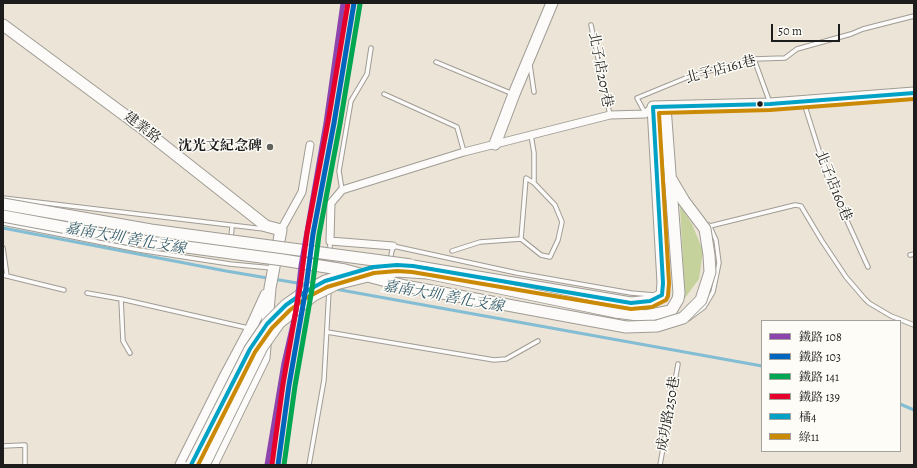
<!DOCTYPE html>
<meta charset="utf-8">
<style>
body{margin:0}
#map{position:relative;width:917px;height:468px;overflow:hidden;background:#ebe4d7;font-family:Alegreya,"Noto Serif TC",serif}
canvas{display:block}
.frame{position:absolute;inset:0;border:4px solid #1c1c1c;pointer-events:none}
.legend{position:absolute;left:761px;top:320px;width:140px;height:132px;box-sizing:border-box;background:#fdfcf7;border:1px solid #a3a29f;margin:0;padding:5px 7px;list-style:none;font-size:12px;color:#1c1c1c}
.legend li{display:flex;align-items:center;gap:8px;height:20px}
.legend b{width:20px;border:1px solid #a3a29f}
.scale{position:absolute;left:771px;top:24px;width:69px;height:18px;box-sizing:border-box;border:2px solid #1c1c1c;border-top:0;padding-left:5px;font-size:12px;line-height:14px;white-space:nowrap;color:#1c1c1c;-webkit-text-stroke:3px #fdfcf7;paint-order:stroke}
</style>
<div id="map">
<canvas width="917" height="468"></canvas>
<div class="frame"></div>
<ul class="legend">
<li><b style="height:5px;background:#8e44ad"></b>鐵路 108</li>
<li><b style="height:5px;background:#0065bd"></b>鐵路 103</li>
<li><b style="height:5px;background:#00a651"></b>鐵路 141</li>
<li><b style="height:5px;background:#e4002b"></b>鐵路 139</li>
<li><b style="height:5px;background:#01a2c5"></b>橘4</li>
<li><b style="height:5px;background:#cb8a06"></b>綠11</li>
</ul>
<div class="scale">50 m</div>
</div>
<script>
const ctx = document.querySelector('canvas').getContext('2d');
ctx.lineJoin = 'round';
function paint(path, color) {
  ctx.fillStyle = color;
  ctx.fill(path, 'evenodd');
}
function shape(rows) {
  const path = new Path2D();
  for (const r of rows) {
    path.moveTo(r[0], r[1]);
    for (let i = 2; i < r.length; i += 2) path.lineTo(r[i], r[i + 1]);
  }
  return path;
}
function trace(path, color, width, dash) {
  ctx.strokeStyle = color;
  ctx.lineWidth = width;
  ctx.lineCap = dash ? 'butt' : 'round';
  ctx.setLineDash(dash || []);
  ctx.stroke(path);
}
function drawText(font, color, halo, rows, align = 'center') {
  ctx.font = font + ' Alegreya,"Noto Serif TC",serif';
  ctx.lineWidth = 3;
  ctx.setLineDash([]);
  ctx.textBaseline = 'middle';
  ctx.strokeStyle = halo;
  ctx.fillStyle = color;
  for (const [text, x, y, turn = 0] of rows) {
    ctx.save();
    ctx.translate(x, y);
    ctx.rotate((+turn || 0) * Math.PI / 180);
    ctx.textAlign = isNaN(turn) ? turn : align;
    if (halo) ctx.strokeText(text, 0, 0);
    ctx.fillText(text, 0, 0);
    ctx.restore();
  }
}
const green = shape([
 [680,206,692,224,703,251,699,279,685,298]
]);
const stream = shape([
 [3,228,226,271,309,285],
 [335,289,762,366],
 [900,404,914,410]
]);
const lane = shape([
 [591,25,610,115],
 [754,59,770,103],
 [436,62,513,94],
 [530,65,534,92],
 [384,94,457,127,464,152],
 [804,103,828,179,868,267],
 [645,113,637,98,693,75,754,59,785,58,797,49,851,34,863,29,914,16],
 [342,190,339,171,351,101,367,74,371,48],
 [3,198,264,229],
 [3,223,139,250,230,264,272,268],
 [710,226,795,205,801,206,822,241,846,277,864,298,869,303,891,316,914,325],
 [231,239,232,226],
 [521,239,526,178,534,183],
 [330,241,330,265],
 [3,248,7,276],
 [452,251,480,242,521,239,541,255,550,257,558,240,562,222,555,205,534,183,534,153,531,135],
 [910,255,914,254],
 [390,260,393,246,517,273,631,293,654,295],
 [3,275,64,290],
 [87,293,121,299,248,328],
 [121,299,123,341,130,353],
 [688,319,704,307,713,292,719,263,716,240,709,225],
 [327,332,494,360,506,359,538,341],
 [3,446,25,445,25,465],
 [309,465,324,380,329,290],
 [660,465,678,364]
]);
const street = shape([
 [281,230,302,192,310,145],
 [393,246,330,241,331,203,342,190,464,152,610,115,645,114,653,107]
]);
const secondary = shape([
 [3,25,138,125,266,226,281,230,270,288,264,358,212,465],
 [495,144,514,94,552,3],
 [671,179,684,201],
 [413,266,631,303,650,301,662,295,663,283,653,107,770,104,914,93],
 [616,312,645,316,671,311,678,299,679,293,665,107],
 [181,465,226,375,251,328,266,295]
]);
const secondaryBridge = shape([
 [3,204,151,230,411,265],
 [3,216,127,239,283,260,345,270,405,286,626,327,657,326,683,318,701,300,710,272,709,255,705,229,684,201],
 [191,465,250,349,267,324,286,305,303,293,325,281,342,276],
 [204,465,262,347,279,323,314,295,336,284,368,276,397,271,427,273,616,312]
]);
const bus1 = shape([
 [191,465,250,349,267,324,286,305,303,293,325,281,373,267,397,265,413,266,631,303,650,301,662,295,663,283,653,107,770,104,914,93]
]);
const bus2 = shape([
 [198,465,255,352,272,328,290,310,306,298,327,287,374,273,397,271,412,272,631,309,652,307,666,300,668,296,669,283,659,113,770,110,914,99]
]);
const rail1 = shape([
 [267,465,284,363,296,311,301,266,326,123,343,3]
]);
const rail2 = shape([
 [278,465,289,385,306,288,313,234,334,123,354,3]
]);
const rail3 = shape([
 [284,465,295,386,312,289,319,235,340,124,360,4]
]);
const rail4 = shape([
 [272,464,283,384,300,287,307,233,328,122,348,3]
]);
const markers = [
 [760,104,3.5,"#1c1c1c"],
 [270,147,4,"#64625d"]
];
const streetNames = [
 ["北子店207巷",600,70,79],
 ["北子店161巷",721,70,-15],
 ["建業路",142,128,37],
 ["北子店160巷",833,186,68],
 ["成功路250巷",669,414,-80]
];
const poiNames = [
 ["沈光文紀念碑",262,147]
];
const waterNames = [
 ["嘉南大圳 善化支線",125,239,10],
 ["嘉南大圳 善化支線",443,297,10]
];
paint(green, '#c6d29c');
trace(stream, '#83bdd4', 3);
trace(lane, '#a09c95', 5.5);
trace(street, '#a09c95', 9);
trace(secondary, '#a09c95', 13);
trace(lane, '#fcfbf9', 3.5);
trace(street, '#fcfbf9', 7);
trace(secondary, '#fcfbf9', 11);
trace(secondaryBridge, '#a09c95', 13, []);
trace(secondaryBridge, '#fcfbf9', 11);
trace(bus1, '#01a2c5', 4);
trace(bus2, '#cb8a06', 4);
trace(rail1, '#8e44ad', 5);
trace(rail2, '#0065bd', 5);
trace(rail3, '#00a651', 5);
trace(rail4, '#e4002b', 5);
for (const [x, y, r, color] of markers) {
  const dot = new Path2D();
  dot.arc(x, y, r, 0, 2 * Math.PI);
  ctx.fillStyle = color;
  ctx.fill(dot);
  trace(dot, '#fdfcf7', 1.5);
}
drawText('14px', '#1c1c1c', '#fdfcf7', streetNames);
drawText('bold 14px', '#1c1c1c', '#fdfcf7', poiNames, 'right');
drawText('italic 15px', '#365d6e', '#fdfcf7', waterNames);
</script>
